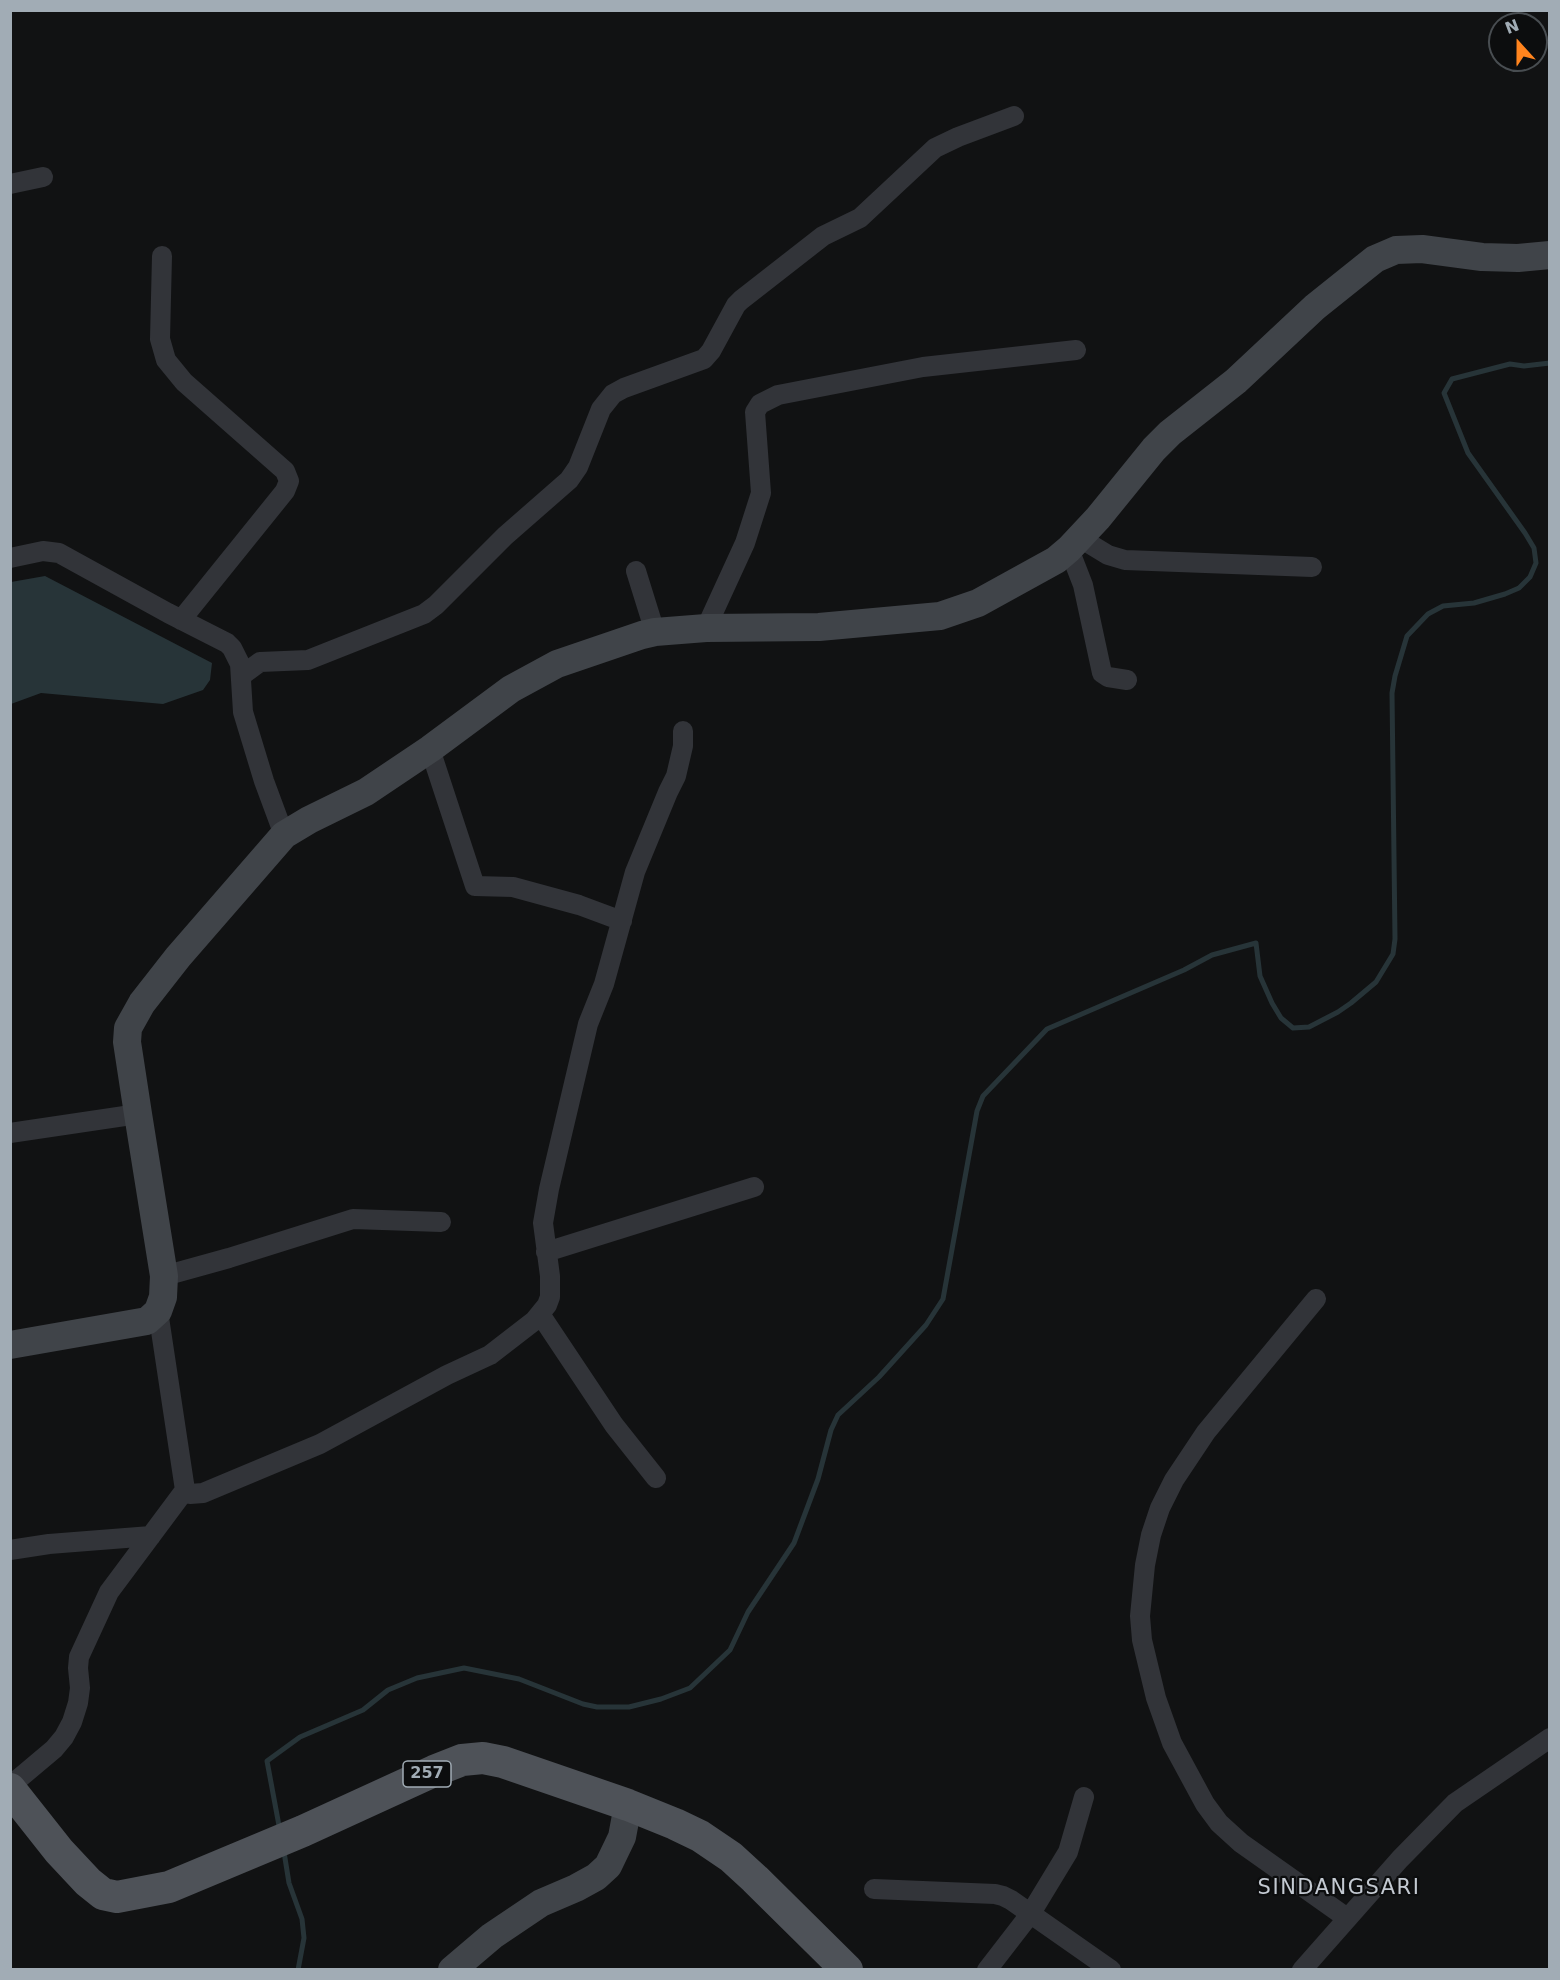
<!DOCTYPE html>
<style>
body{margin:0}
#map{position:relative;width:1560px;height:1980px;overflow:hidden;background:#111213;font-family:"DejaVu Sans",sans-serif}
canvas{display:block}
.frame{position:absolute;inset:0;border:12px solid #a1acb5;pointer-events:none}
.north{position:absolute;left:1488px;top:12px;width:60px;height:60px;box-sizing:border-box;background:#0c0d0e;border:2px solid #484d51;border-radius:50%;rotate:339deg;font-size:16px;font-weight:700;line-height:24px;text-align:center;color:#a1acb5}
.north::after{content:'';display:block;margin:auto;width:21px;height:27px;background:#ff841e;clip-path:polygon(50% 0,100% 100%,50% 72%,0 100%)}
</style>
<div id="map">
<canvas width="1560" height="1980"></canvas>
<div class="frame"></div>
<div class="north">N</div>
</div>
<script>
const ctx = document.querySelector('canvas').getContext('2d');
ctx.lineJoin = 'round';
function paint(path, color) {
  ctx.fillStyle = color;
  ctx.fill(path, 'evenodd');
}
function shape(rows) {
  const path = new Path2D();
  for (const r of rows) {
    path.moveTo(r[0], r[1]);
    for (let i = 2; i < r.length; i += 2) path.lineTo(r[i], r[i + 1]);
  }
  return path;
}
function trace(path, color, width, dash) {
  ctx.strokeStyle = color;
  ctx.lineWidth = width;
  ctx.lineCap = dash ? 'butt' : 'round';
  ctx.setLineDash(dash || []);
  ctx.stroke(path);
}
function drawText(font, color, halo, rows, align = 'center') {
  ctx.font = font + ' "DejaVu Sans",sans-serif';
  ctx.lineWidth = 4.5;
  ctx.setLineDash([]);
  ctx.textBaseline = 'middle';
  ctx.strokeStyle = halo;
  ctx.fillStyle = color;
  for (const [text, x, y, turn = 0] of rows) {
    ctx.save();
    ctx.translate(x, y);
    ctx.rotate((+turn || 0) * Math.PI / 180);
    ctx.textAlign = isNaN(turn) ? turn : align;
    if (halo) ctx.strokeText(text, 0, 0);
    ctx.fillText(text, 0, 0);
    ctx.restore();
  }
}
const water = shape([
 [45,576,212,663,210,680,203,690,163,704,41,693,11,704,11,582]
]);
const stream = shape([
 [280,1831,267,1761,300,1737,363,1710,388,1690,417,1678,464,1668,519,1679,583,1704,597,1707,629,1707,661,1699,690,1688,730,1650,748,1612,794,1543,818,1479,831,1430,838,1415,879,1377,926,1325,943,1299,977,1111,983,1096,1047,1029,1184,970,1212,955,1256,943,1260,976,1272,1003,1281,1018,1293,1028,1309,1027,1338,1012,1351,1003,1376,982,1393,954,1395,939,1392,693,1395,676,1407,636,1428,614,1443,606,1474,603,1505,594,1519,588,1530,577,1536,563,1534,548,1525,533,1468,453,1444,393,1452,379,1510,364,1524,366,1550,363],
 [284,1852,289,1883,302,1919,304,1938,298,1970]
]);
const street = shape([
 [10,184,43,177],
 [162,256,160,339,166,360,184,382,285,471,289,481,285,491,181,620],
 [1080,538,1108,555,1125,560,1312,567],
 [1069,549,1083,585,1102,673,1108,677,1127,680],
 [10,558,43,551,59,553,168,613,227,643,232,648,240,664,243,712,264,781,284,835],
 [636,571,655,632],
 [706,628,745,543,761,493,755,412,760,404,778,395,923,367,1076,350],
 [241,676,260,662,308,660,424,614,436,605,505,536,569,480,578,467,601,409,613,394,624,388,704,359,711,351,736,305,741,300,823,236,860,218,935,148,958,137,1014,116],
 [430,749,475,886,513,887,579,905,622,921],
 [10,1133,138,1114],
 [546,1252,754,1187],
 [164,1276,229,1258,353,1219,441,1222],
 [1316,1299,1206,1432,1174,1480,1160,1508,1151,1535,1145,1565,1140,1616,1142,1640,1156,1698,1172,1743,1205,1804,1219,1823,1241,1843,1347,1918],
 [158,1311,185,1490,190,1494,203,1493,320,1444,447,1375,490,1355,534,1321,547,1305,550,1297,550,1276,543,1223,549,1189,588,1024,604,984,635,872,668,792,676,776,683,746,683,731],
 [540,1314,614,1425,656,1478],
 [10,1550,49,1544,151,1536],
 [10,1786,54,1749,64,1737,72,1722,78,1703,80,1688,78,1668,79,1657,109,1592,185,1490],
 [874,1889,995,1894,1003,1896,1011,1900,1111,1970],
 [987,1970,1031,1913,1068,1852,1084,1797],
 [1302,1970,1400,1859,1455,1803,1550,1738]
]);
const secondary = shape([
 [10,1345,147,1321,158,1311,163,1297,164,1276,138,1114,127,1042,128,1028,142,1003,178,957,284,835,309,820,366,792,430,749,511,689,557,664,642,635,655,632,706,628,819,627,940,616,978,603,1056,560,1069,549,1098,518,1154,449,1170,433,1236,381,1315,307,1375,259,1396,250,1422,249,1482,257,1518,258,1550,255],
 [452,1970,492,1936,541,1903,576,1888,596,1877,608,1866,622,1837,628,1805]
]);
const primary = shape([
 [10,1789,59,1851,88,1882,103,1894,117,1897,169,1887,303,1831,434,1771,462,1760,483,1758,503,1762,628,1805,675,1824,700,1836,731,1857,755,1879,847,1970]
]);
const shields = [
 [427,1774,48]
];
const shieldNames = [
 ["257",427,1774]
];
const quarterNames = [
 ["SINDANGSARI",1339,1889]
];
paint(water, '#273438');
trace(stream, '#273438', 5);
trace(street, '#323439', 20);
trace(secondary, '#404449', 28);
trace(primary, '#4e5258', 32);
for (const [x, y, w] of shields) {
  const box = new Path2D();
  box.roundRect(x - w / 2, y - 13, w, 26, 4.5);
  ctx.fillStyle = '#0c0d0e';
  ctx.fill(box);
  trace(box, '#a1acb5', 1.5);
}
drawText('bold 16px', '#a1acb5', null, shieldNames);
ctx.letterSpacing = '1.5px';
drawText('21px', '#c3c9d1', '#0c0d0e', quarterNames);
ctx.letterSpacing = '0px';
</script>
